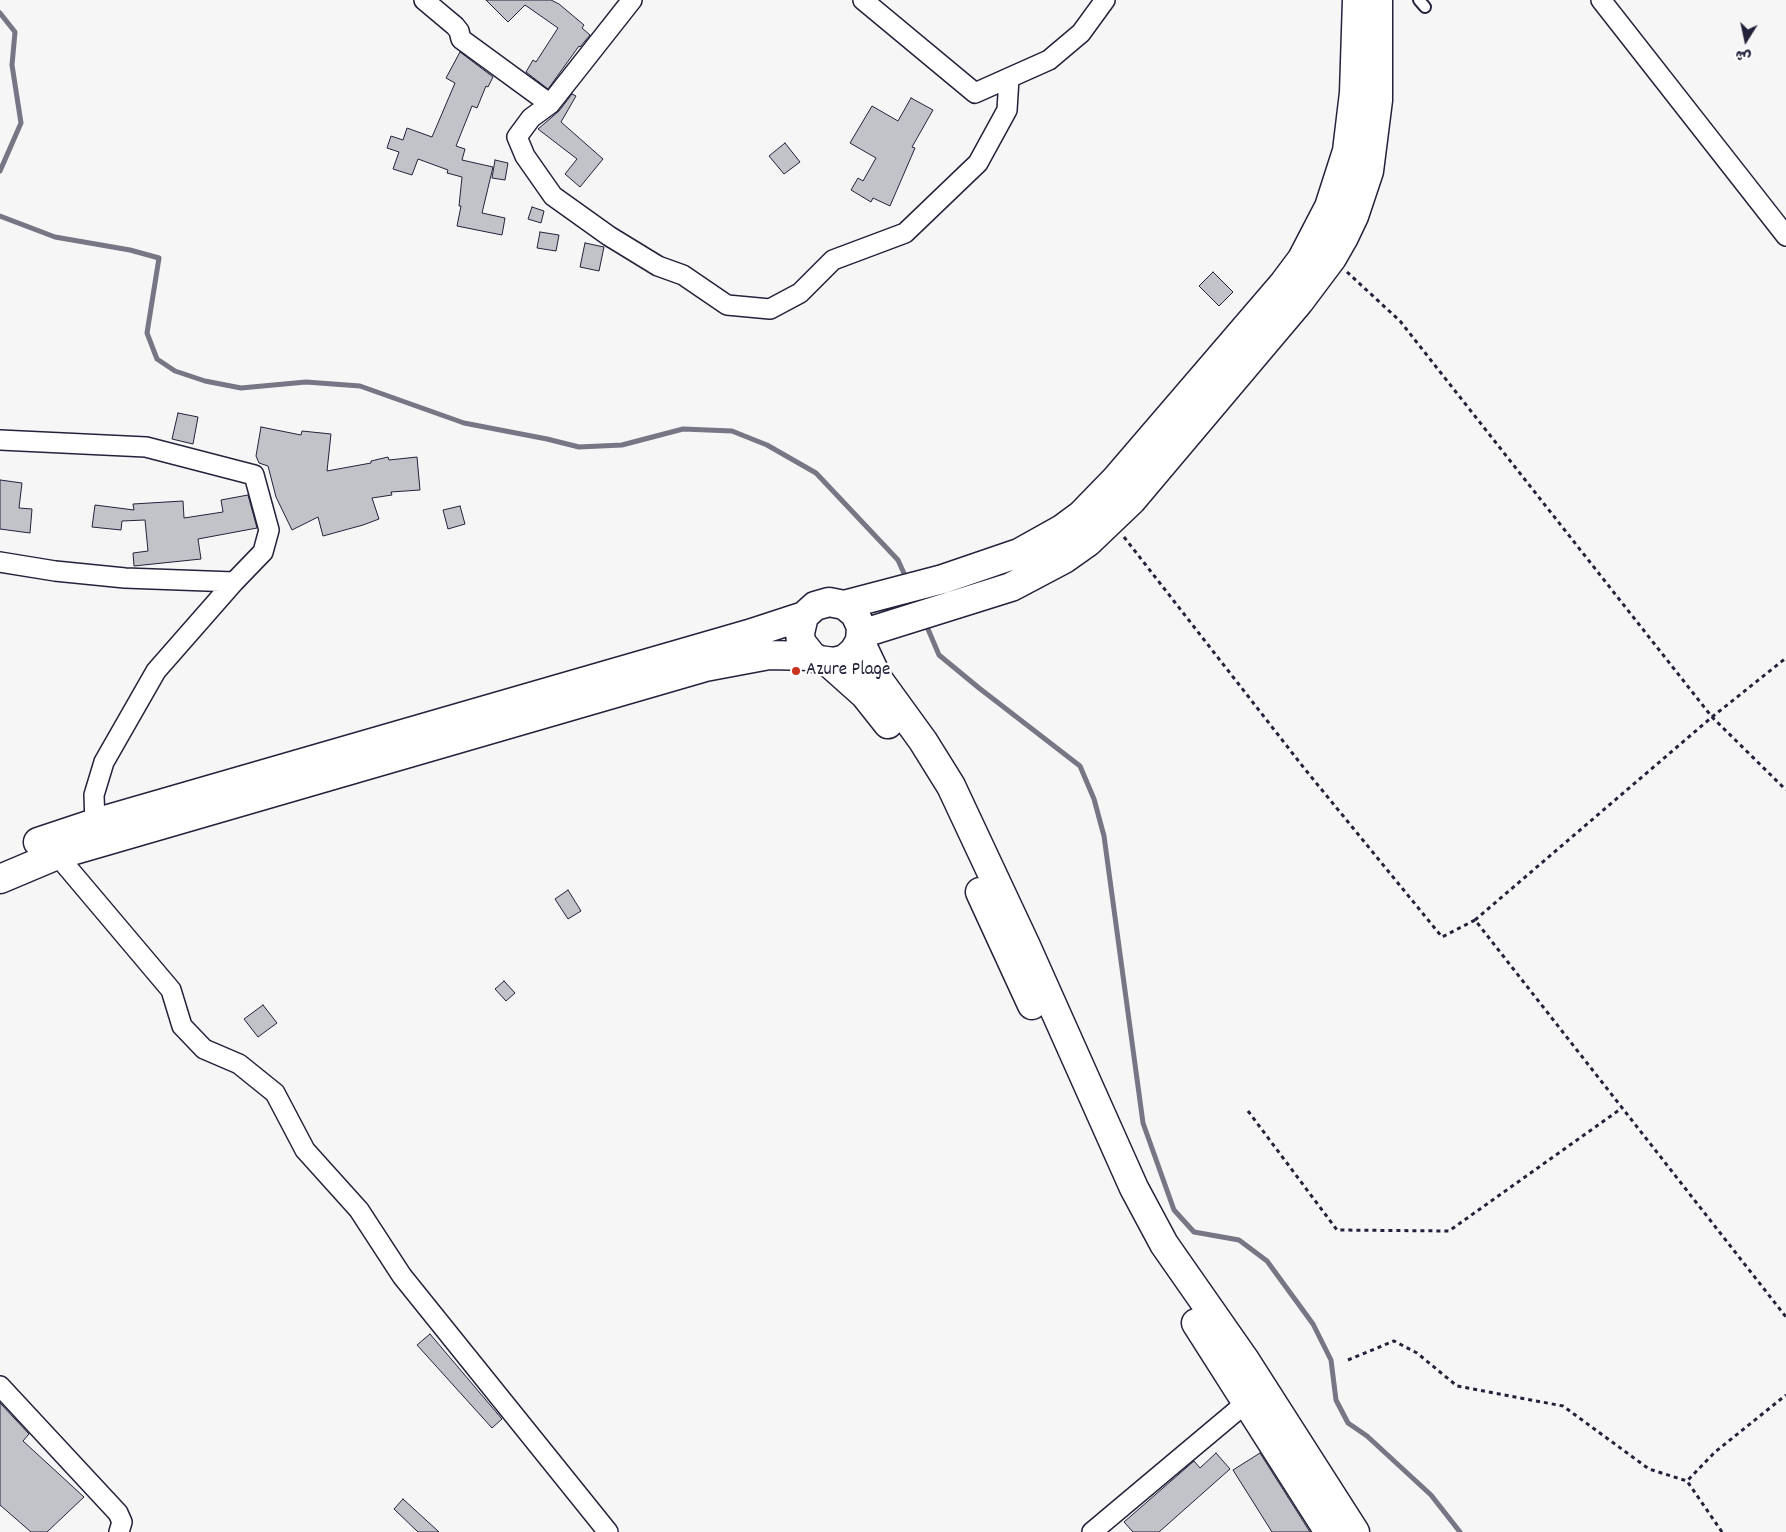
<!DOCTYPE html>
<meta charset="utf-8">
<style>
body{margin:0}
#map{position:relative;width:1786px;height:1532px;overflow:hidden;background:#f6f6f7;font-family:Dekko,"Playpen Sans Arabic",sans-serif}
canvas{display:block}
.north{position:absolute;left:1721px;top:15px;width:50px;height:50px;-webkit-text-stroke:4px #fff;paint-order:stroke;rotate:190deg;font-size:14px;font-weight:700;line-height:20px;text-align:center;color:#22223b}
.north::after{content:'';display:block;margin:auto;width:18px;height:22px;background:#22223b;clip-path:polygon(50% 0,100% 100%,50% 72%,0 100%)}
</style>
<div id="map">
<canvas width="1786" height="1532"></canvas>
<div class="north">ش</div>
</div>
<script>
const ctx = document.querySelector('canvas').getContext('2d');
ctx.lineJoin = 'round';
function shape(rows) {
  const path = new Path2D();
  for (const r of rows) {
    path.moveTo(r[0], r[1]);
    for (let i = 2; i < r.length; i += 2) path.lineTo(r[i], r[i + 1]);
  }
  return path;
}
function trace(path, color, width, dash) {
  ctx.strokeStyle = color;
  ctx.lineWidth = width;
  ctx.lineCap = dash ? 'butt' : 'round';
  ctx.setLineDash(dash || []);
  ctx.stroke(path);
}
function paint(path, color) {
  ctx.fillStyle = color;
  ctx.fill(path, 'evenodd');
}
function drawText(font, color, halo, rows, align = 'center') {
  ctx.font = font + ' Dekko,sans-serif';
  ctx.lineWidth = 4.5;
  ctx.setLineDash([]);
  ctx.textBaseline = 'middle';
  ctx.strokeStyle = halo;
  ctx.fillStyle = color;
  for (const [text, x, y, turn = 0] of rows) {
    ctx.save();
    ctx.translate(x, y);
    ctx.rotate((+turn || 0) * Math.PI / 180);
    ctx.textAlign = isNaN(turn) ? turn : align;
    if (halo) ctx.strokeText(text, 0, 0);
    ctx.fillText(text, 0, 0);
    ctx.restore();
  }
}
const stream = shape([
 [0,13,15,32,12,65,21,123,0,171],
 [0,216,55,237,130,250,159,258,147,333,157,359,175,371,205,381,241,388,306,382,360,386,464,423,547,439,579,447,622,445,683,429,732,431,767,445,816,473,898,560,907,580],
 [925,622,939,655,979,688,1080,766,1094,799,1104,836,1143,1123,1174,1210,1194,1232,1239,1240,1267,1261,1313,1324,1331,1360,1336,1400,1348,1423,1367,1436,1431,1495,1460,1532]
]);
const building = shape([
 [486,0,551,0,559,4,584,25,582,28,590,35,580,47,579,46,548,89,526,72,533,60,536,62,558,28,525,5,508,22,486,0],
 [460,52,493,77,488,87,486,86,477,108,472,106,456,146,465,149,462,160,493,167,482,213,505,218,502,235,457,226,461,206,459,206,462,177,447,173,448,170,418,159,412,175,393,169,399,152,387,148,391,136,403,140,407,128,432,137,455,83,446,78,460,52],
 [572,94,576,96,561,122,603,159,580,187,565,174,577,159,538,129,559,111,572,94],
 [911,98,933,110,912,147,915,148,890,206,873,198,871,202,851,190,858,178,863,181,876,158,850,143,872,106,898,121,911,98],
 [785,143,800,162,784,174,769,156,785,143],
 [495,160,508,163,505,180,492,178,495,160],
 [532,207,544,211,541,223,528,219,532,207],
 [540,232,559,235,556,251,537,248,540,232],
 [585,243,604,247,599,271,580,267,585,243],
 [1213,272,1233,292,1219,306,1199,286,1213,272],
 [178,413,198,417,193,444,172,439,178,413],
 [261,427,301,435,302,431,331,434,327,471,371,463,371,461,388,457,389,460,417,457,420,490,391,492,392,495,372,498,379,519,363,525,323,536,318,517,292,530,276,497,268,466,259,463,256,456,261,427],
 [0,480,22,483,19,508,32,509,30,533,0,529,0,480],
 [248,495,257,528,198,539,201,559,134,566,133,553,148,551,145,520,122,521,121,530,92,527,95,505,134,510,133,504,183,501,184,518,223,512,221,500,248,495],
 [460,506,465,524,448,529,443,510,460,506],
 [568,890,581,911,568,919,555,899,568,890],
 [504,981,515,993,506,1001,495,989,504,981],
 [263,1005,277,1023,258,1037,244,1019,263,1005],
 [430,1334,502,1419,492,1428,417,1345,430,1334],
 [0,1403,29,1434,23,1441,84,1497,47,1532,31,1532,0,1505,0,1403],
 [1216,1453,1230,1469,1159,1532,1133,1532,1124,1522,1194,1461,1200,1468,1216,1453],
 [1260,1453,1310,1532,1272,1532,1233,1470,1260,1453],
 [403,1499,439,1532,418,1532,394,1509,403,1499]
]);
const path = shape([
 [1347,272,1400,321,1712,717,1786,790],
 [1124,537,1304,768,1442,937,1475,920,1786,1317],
 [1475,920,1712,717,1786,658],
 [1248,1111,1337,1230,1449,1231,1622,1108],
 [1348,1360,1394,1341,1417,1353,1457,1386,1563,1406,1649,1469,1687,1481],
 [1722,1532,1687,1481,1715,1452,1786,1395]
]);
const lane = shape([
 [1419,0,1425,7]
]);
const street = shape([
 [424,0,455,26,459,31,461,39,550,104],
 [632,0,550,104,531,118,517,137,525,156,553,196,609,236,658,266,683,275,727,305,770,309,800,293,833,260,905,233,978,163,1007,110,1009,78],
 [863,0,975,93,1049,60,1081,33,1105,0],
 [1601,0,1786,236],
 [0,440,146,447,254,475,269,530,263,552,234,582,156,671,104,762,94,795,95,823],
 [0,562,55,571,125,578,234,582],
 [57,855,171,990,182,1026,204,1049,239,1064,275,1093,305,1150,359,1210,402,1276,608,1532],
 [0,1386,118,1513,122,1522,119,1532],
 [1092,1532,1247,1402]
]);
const secondary = shape([
 [860,641,878,679,923,741,951,786,1026,946,1134,1188,1164,1244,1245,1360,1355,1532],
 [828,662,865,695,888,724],
 [980,892,1032,1005],
 [1196,1323,1329,1532]
]);
const highway = shape([
 [844,605,855,614,861,627,860,641,854,651,845,659,834,662,819,660,812,656,801,642,800,633,804,616,815,606,829,602,844,605,943,579,1019,553,1062,529,1081,515,1115,480,1284,283,1302,259,1329,207,1347,151,1354,93,1357,0],
 [861,634,1011,587,1064,559,1088,542,1132,500,1299,302,1332,258,1344,237,1354,216,1369,171,1378,100,1378,0],
 [38,842,95,823,749,634,804,616],
 [0,879,57,855,705,667,769,655,812,656]
]);
const markers = [
 [796,671,5,"#c8321e"]
];
const poiNames = [
 ["Azure Plage",806,671]
];
trace(stream, '#767685', 5);
paint(building, '#c2c2c9');
trace(building, '#22223b', 1);
trace(lane, '#22223b', 14);
trace(street, '#22223b', 22);
trace(secondary, '#22223b', 31);
trace(highway, '#22223b', 31);
trace(path, '#22223b', 3, [4, 4]);
trace(lane, '#fff', 10);
trace(street, '#fff', 19);
trace(secondary, '#fff', 28);
trace(highway, '#fff', 28);
for (const [x, y, r, color] of markers) {
  const dot = new Path2D();
  dot.arc(x, y, r, 0, 2 * Math.PI);
  ctx.fillStyle = color;
  ctx.fill(dot);
  trace(dot, '#fff', 2);
}
drawText('19px', '#22223b', '#fff', poiNames, 'left');
</script>
